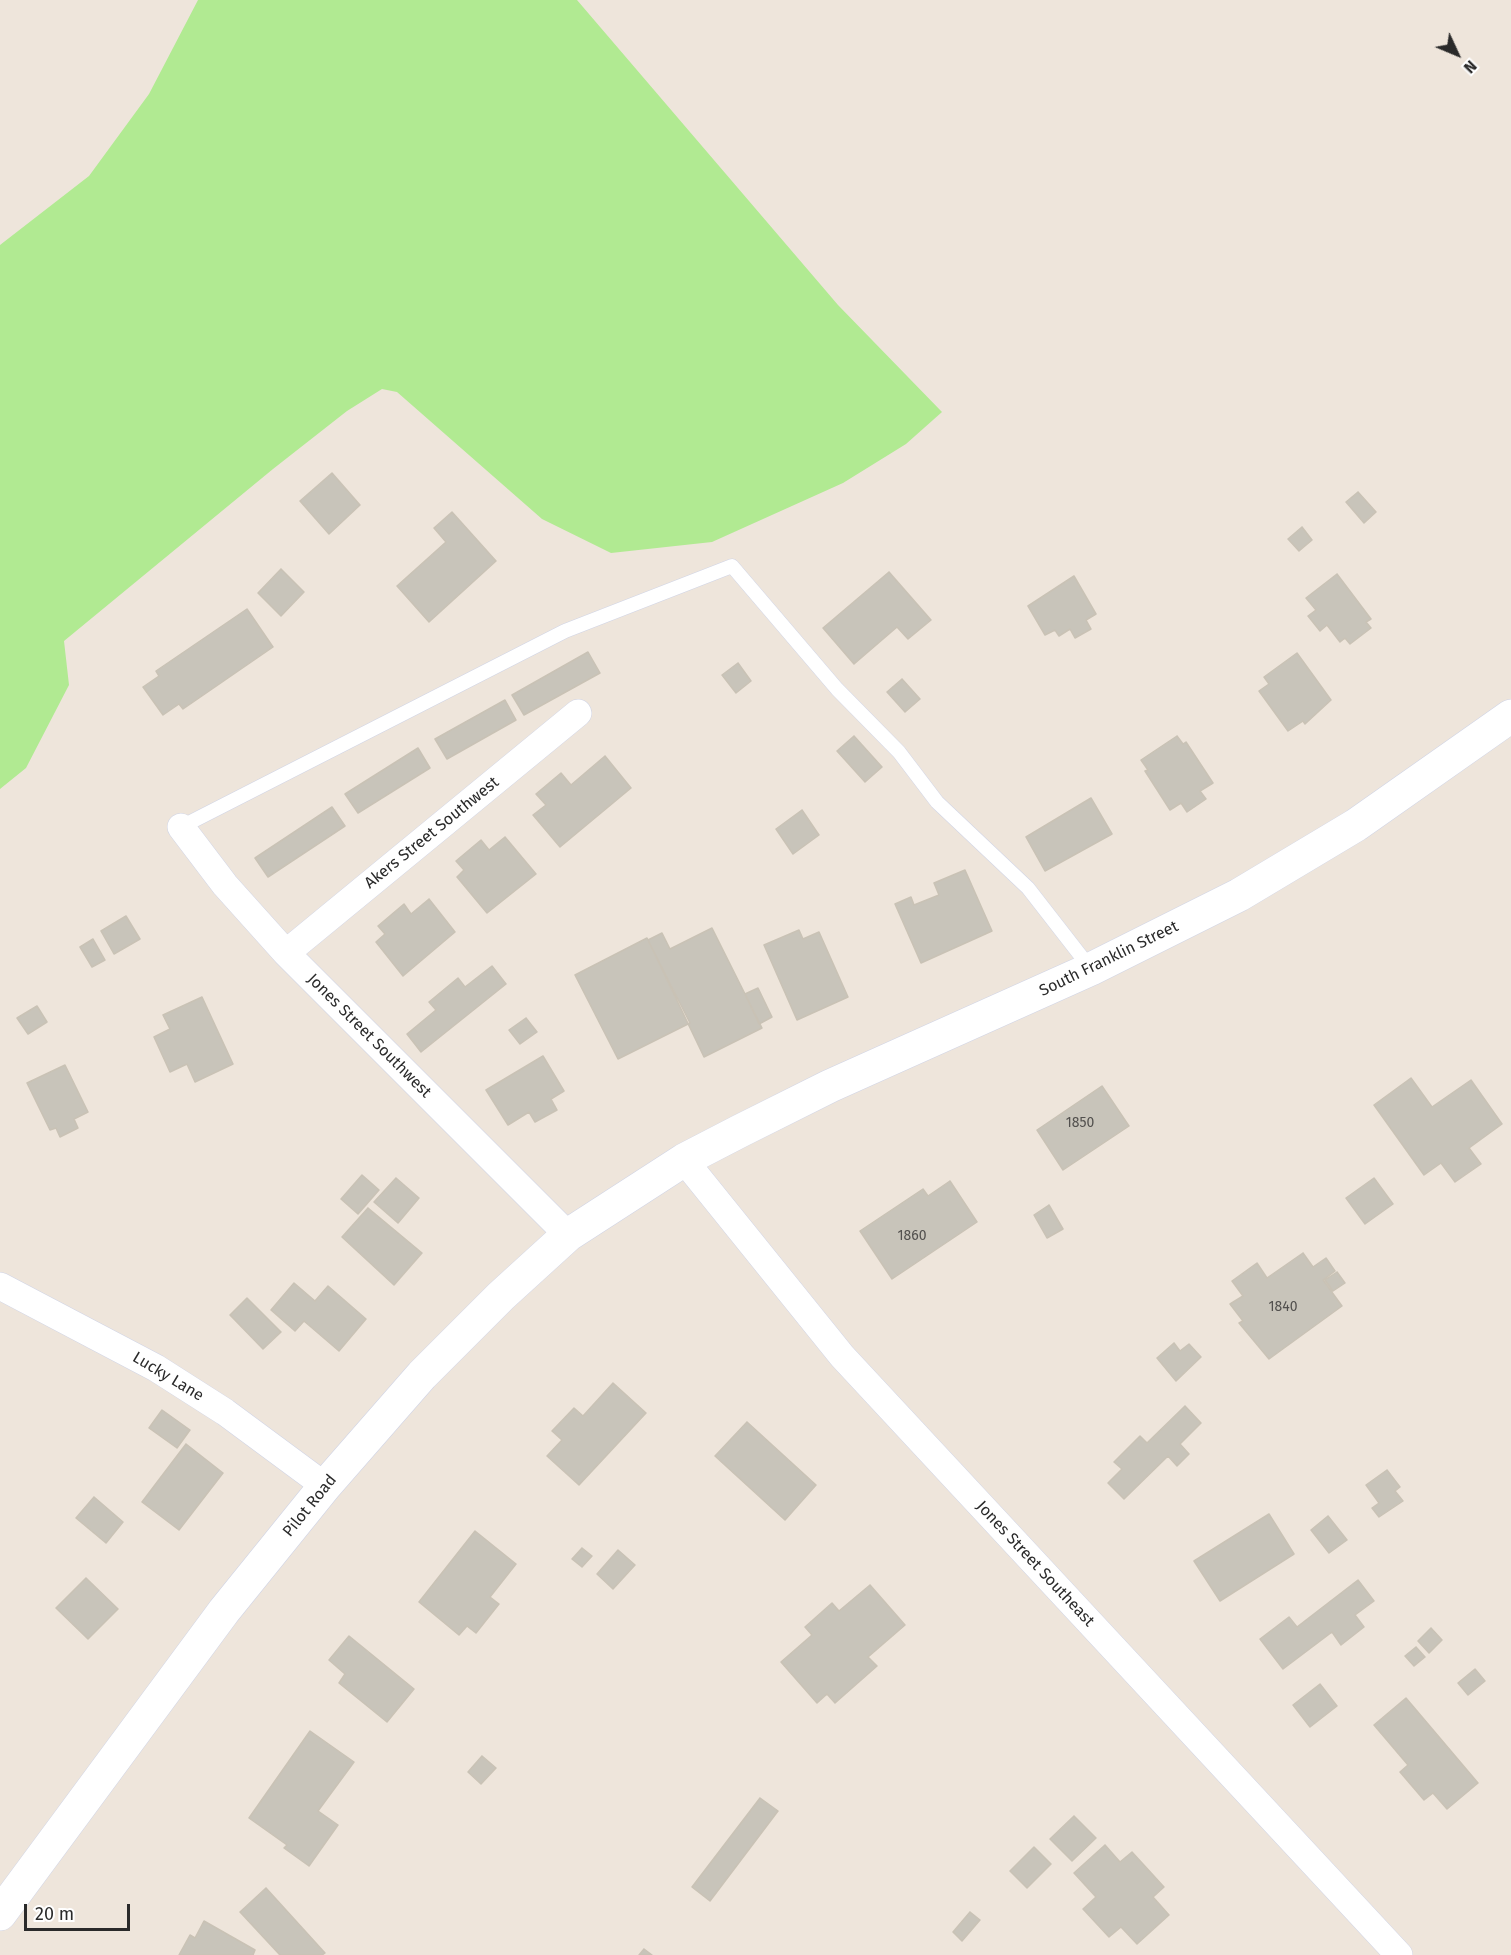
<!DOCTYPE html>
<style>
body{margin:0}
#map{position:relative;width:1511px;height:1955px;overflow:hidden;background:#eee5db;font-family:"Fira Sans",sans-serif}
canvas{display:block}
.north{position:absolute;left:1427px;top:24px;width:60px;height:60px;-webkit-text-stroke:4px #fff;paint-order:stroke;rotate:134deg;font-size:16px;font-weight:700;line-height:24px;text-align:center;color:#2a2a2a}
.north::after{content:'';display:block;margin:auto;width:21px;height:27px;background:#2a2a2a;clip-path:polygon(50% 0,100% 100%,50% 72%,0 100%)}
.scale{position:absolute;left:24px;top:1904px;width:106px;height:27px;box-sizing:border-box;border:3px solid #2a2a2a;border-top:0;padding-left:8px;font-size:18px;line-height:21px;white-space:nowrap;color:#2a2a2a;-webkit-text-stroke:4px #fff;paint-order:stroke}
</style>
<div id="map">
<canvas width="1511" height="1955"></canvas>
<div class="north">N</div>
<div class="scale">20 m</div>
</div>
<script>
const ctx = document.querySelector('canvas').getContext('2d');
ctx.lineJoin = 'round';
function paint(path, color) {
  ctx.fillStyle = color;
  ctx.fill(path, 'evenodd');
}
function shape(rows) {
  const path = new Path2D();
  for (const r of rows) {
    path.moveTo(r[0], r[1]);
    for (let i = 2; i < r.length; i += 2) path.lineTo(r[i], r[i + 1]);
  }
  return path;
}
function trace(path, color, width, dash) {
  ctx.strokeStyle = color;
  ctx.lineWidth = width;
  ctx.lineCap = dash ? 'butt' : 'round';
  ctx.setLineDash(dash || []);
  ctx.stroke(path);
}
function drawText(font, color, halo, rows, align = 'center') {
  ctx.font = font + ' "Fira Sans",sans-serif';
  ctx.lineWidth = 4.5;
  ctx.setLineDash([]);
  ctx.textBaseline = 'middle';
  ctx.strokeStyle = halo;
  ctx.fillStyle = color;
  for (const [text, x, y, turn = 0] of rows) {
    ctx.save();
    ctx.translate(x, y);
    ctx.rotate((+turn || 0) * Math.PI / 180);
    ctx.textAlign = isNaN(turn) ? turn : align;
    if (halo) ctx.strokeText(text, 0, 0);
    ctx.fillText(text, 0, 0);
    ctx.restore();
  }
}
const green = shape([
 [198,0,577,0,838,305,942,412,906,444,843,483,712,542,611,553,542,519,397,392,382,389,347,411,273,469,64,641,69,685,26,768,0,789,0,245,89,176,149,94]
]);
const building = shape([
 [332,473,360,505,329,534,300,501,332,473],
 [1358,492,1376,512,1364,523,1346,502,1358,492],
 [452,512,496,561,429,622,397,586,446,542,434,528,452,512],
 [1302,527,1312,540,1299,551,1288,539,1302,527],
 [281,569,304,592,281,616,258,593,281,569],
 [889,572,931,620,908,639,897,627,854,664,823,628,889,572],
 [1337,574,1371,619,1366,622,1371,628,1350,644,1345,638,1340,642,1327,625,1320,631,1308,616,1316,610,1306,598,1337,574],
 [1074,576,1096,614,1086,620,1091,629,1075,638,1070,629,1059,636,1055,630,1045,635,1028,606,1074,576],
 [247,609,273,647,183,709,179,704,163,715,143,687,159,676,156,671,247,609],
 [588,652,600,673,524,715,512,695,588,652],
 [1297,653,1331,700,1305,724,1303,721,1288,731,1259,691,1269,684,1264,677,1297,653],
 [738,663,751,681,736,693,722,675,738,663],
 [902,679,920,699,905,712,887,692,902,679],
 [505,700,516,720,447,759,435,739,505,700],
 [854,736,882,767,865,782,837,751,854,736],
 [1177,736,1183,744,1186,742,1213,783,1200,791,1206,799,1187,812,1181,803,1170,810,1145,771,1148,770,1141,760,1177,736],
 [418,748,430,768,358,813,345,794,418,748],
 [605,756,631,788,560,847,533,815,546,805,536,794,561,773,571,785,605,756],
 [1091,798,1112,834,1045,871,1026,837,1091,798],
 [332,807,345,826,268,877,255,858,332,807],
 [802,810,819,835,793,854,776,829,802,810],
 [505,837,536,874,487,913,457,877,464,870,456,861,481,840,489,850,505,837],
 [965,870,992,931,921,963,895,904,911,897,914,905,939,895,934,883,965,870],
 [429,899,455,932,403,976,376,942,385,934,378,926,404,904,411,914,429,899],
 [126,916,140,939,114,954,101,931,126,916],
 [712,928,762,1028,704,1057,648,940,662,933,670,949,712,928],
 [799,930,803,939,819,932,848,997,797,1020,764,945,799,930],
 [647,938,690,1023,618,1059,575,975,647,938],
 [93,939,105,960,92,967,80,947,93,939],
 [492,966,506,984,421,1052,407,1034,436,1010,429,1002,458,978,465,987,492,966],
 [758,988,772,1017,759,1024,745,994,758,988],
 [202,997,233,1064,195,1082,187,1064,170,1072,154,1037,170,1029,163,1015,202,997],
 [37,1006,47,1022,28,1034,17,1018,37,1006],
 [526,1018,537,1032,520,1044,509,1030,526,1018],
 [543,1056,564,1091,551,1099,557,1110,535,1122,529,1112,508,1125,486,1090,543,1056],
 [65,1065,88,1112,74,1119,78,1128,60,1137,56,1128,50,1130,27,1083,65,1065],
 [1411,1078,1432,1107,1471,1080,1502,1124,1469,1148,1481,1164,1455,1182,1441,1163,1424,1175,1374,1105,1411,1078],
 [1102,1086,1129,1126,1063,1170,1037,1130,1102,1086],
 [362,1175,379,1190,358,1214,341,1199,362,1175],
 [396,1178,419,1198,398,1223,374,1202,396,1178],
 [1374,1178,1393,1204,1365,1224,1346,1198,1374,1178],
 [950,1181,977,1222,892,1279,860,1231,923,1189,928,1196,950,1181],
 [1049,1205,1063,1229,1047,1238,1034,1215,1049,1205],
 [368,1208,422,1253,394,1285,342,1237,368,1208],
 [1303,1253,1313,1267,1326,1258,1335,1271,1323,1280,1342,1306,1269,1359,1239,1323,1243,1321,1230,1304,1243,1296,1232,1281,1257,1263,1267,1278,1303,1253],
 [1337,1272,1345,1283,1333,1291,1325,1280,1337,1272],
 [294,1283,315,1301,328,1286,366,1319,339,1351,304,1321,295,1331,271,1310,294,1283],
 [247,1298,281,1332,263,1349,230,1315,247,1298],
 [1174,1343,1180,1351,1189,1344,1201,1357,1176,1381,1157,1358,1174,1343],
 [613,1383,646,1413,579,1485,547,1456,562,1440,552,1431,574,1408,583,1416,613,1383],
 [1185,1406,1201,1423,1180,1444,1189,1454,1177,1466,1168,1456,1124,1499,1108,1483,1122,1469,1114,1462,1140,1436,1147,1443,1185,1406],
 [162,1410,190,1430,177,1448,149,1428,162,1410],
 [747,1422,816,1485,785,1520,715,1456,747,1422],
 [186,1444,223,1473,179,1530,142,1502,186,1444],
 [1387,1470,1400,1487,1395,1491,1403,1501,1379,1517,1372,1508,1379,1503,1366,1485,1387,1470],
 [94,1497,123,1522,106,1543,76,1518,94,1497],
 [1269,1514,1294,1554,1220,1601,1194,1561,1269,1514],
 [1328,1516,1347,1540,1329,1553,1311,1530,1328,1516],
 [475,1531,516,1564,490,1597,499,1604,476,1633,467,1626,459,1635,419,1602,475,1531],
 [582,1548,592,1556,582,1567,572,1559,582,1548],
 [618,1550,635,1565,613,1589,597,1574,618,1550],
 [86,1578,118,1609,88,1639,56,1608,86,1578],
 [1358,1580,1374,1601,1355,1615,1364,1627,1341,1645,1332,1632,1283,1669,1260,1639,1289,1617,1297,1627,1358,1580],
 [870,1585,905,1625,868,1657,877,1666,835,1703,827,1694,817,1703,781,1662,812,1635,805,1627,832,1603,839,1611,870,1585],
 [1431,1628,1442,1640,1429,1653,1418,1641,1431,1628],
 [349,1636,414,1689,387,1722,339,1683,345,1674,329,1660,349,1636],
 [1416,1647,1425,1657,1414,1666,1405,1656,1416,1647],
 [1475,1669,1485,1681,1468,1695,1458,1683,1475,1669],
 [1320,1684,1337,1706,1310,1727,1293,1705,1320,1684],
 [1406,1698,1478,1783,1447,1809,1433,1793,1424,1800,1400,1772,1408,1765,1374,1725,1406,1698],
 [310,1731,354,1762,318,1811,338,1825,309,1866,284,1848,287,1845,249,1818,310,1731],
 [482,1756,496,1768,481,1784,468,1772,482,1756],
 [760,1798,778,1811,710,1901,692,1887,760,1798],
 [1074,1816,1096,1838,1072,1861,1050,1839,1074,1816],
 [1105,1845,1120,1862,1132,1852,1164,1887,1153,1897,1169,1915,1137,1944,1121,1927,1109,1937,1083,1909,1096,1897,1074,1873,1105,1845],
 [1034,1847,1051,1864,1027,1888,1010,1871,1034,1847],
 [266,1888,325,1953,322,1955,280,1955,240,1912,266,1888],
 [970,1912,980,1920,962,1941,953,1932,970,1912],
 [204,1921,255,1950,253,1955,179,1955,190,1935,195,1938,204,1921],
 [644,1949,652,1955,639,1955,644,1949]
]);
const lane = shape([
 [181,827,565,631,732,566,837,689,899,752,937,802,1028,888,1091,969]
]);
const street = shape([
 [181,827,225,885,286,953,568,1235],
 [286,953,578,713],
 [684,1160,842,1356,1399,1955],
 [0,1286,156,1368,225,1412,325,1486]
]);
const secondary = shape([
 [0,1914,224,1611,325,1486,422,1375,501,1296,568,1235,684,1160,740,1131,830,1086,1091,969,1239,895,1356,825,1511,716]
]);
const numberNames = [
 ["1850",1080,1123],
 ["1860",912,1236],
 ["1840",1283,1307]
];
const streetNames = [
 ["Akers Street Southwest",432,833,-39],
 ["South Franklin Street",1109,959,-26],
 ["Jones Street Southwest",369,1036,45],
 ["Lucky Lane",168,1377,31],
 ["Pilot Road",310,1506,-51],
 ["Jones Street Southeast",1035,1564,47]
];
paint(green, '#b1ea92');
paint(building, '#c8c4ba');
trace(building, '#c9c2b5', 1.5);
trace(lane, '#d0d4e5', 15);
trace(street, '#d0d4e5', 28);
trace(secondary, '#d0d4e5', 34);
trace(lane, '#fff', 14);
trace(street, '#fff', 27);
trace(secondary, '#fff', 33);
drawText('14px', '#52504e', null, numberNames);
drawText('16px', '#2a2a2a', '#fff', streetNames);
</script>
